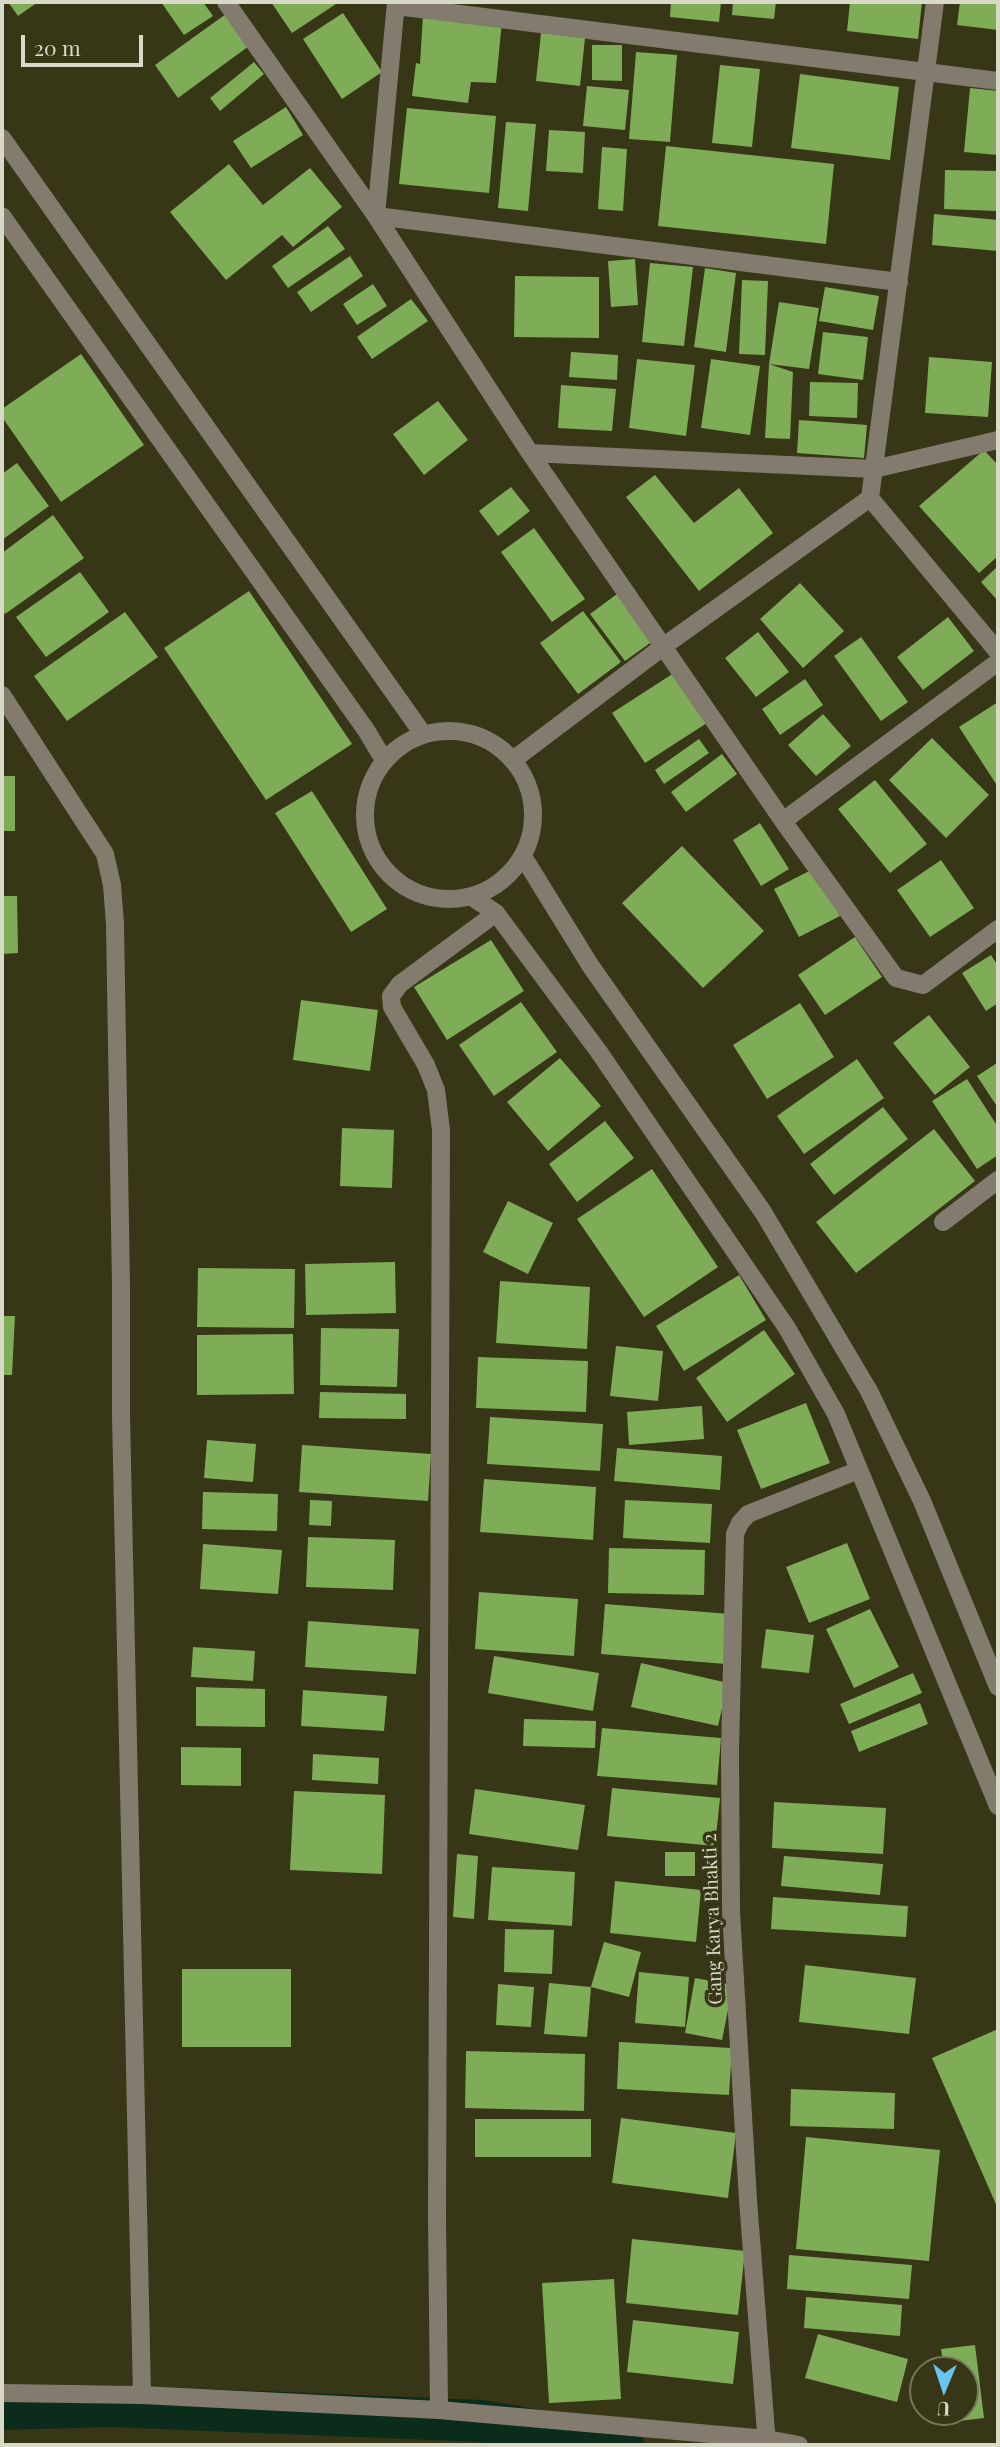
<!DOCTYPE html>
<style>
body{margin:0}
#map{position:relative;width:1000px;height:2447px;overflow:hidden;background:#373617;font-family:"Playfair Display",serif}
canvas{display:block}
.frame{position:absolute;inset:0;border:4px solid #d8d9c6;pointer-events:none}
.north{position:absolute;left:909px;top:2356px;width:70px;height:70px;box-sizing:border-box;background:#373617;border:2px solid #77775d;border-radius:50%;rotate:182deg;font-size:19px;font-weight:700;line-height:28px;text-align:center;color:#d8d9c6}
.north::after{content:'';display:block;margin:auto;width:24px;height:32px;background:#69c4f0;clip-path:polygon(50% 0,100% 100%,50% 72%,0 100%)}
.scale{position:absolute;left:21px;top:35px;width:122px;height:32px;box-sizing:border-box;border:4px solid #d8d9c6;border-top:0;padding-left:9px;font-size:21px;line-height:24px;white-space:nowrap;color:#d8d9c6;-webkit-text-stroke:5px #373617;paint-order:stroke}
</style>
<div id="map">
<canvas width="1000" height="2447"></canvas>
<div class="frame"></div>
<div class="north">U</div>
<div class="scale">20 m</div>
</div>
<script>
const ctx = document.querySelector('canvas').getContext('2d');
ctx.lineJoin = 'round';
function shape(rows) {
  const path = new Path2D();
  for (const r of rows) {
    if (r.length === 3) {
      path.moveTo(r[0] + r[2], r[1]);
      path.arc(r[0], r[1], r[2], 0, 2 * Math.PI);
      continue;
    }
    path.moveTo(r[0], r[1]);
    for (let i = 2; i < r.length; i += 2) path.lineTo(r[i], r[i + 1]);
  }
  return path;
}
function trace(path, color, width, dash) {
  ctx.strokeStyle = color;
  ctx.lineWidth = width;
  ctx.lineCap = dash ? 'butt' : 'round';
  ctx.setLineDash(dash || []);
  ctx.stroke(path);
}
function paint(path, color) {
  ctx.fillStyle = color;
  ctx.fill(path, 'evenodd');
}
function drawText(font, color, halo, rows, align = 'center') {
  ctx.font = font + ' "Playfair Display",serif';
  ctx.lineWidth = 7;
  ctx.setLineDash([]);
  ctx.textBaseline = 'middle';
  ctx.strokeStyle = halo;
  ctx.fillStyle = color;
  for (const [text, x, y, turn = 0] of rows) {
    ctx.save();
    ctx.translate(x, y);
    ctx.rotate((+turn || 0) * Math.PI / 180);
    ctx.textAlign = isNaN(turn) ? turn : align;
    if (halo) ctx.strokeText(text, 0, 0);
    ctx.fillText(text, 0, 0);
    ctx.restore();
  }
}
const canal = shape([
 [2,2409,110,2406,481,2421,623,2445]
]);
const building = shape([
 [8,2,38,2,18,16],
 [161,2,203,2,213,16,184,35],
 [271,2,339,2,292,33],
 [671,2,721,2,719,22,670,17],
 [733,2,776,2,774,19,732,15],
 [850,2,922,2,918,39,847,31],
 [960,2,998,2,998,30,957,25],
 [343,13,382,72,342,99,303,39],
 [226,14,249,46,178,98,155,65],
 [423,15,502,21,496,83,471,82,468,103,412,96,416,63,420,64],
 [541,33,585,38,580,86,536,81],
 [592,45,622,45,622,81,592,80],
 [636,52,677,55,670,142,629,139],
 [254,62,264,74,220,111,210,98],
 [720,65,760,69,752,147,712,143],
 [800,74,899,87,890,160,791,148],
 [587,86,629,90,625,130,583,126],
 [970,88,998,91,998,155,964,152],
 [286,107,303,135,251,168,233,141],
 [407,108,496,116,489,193,399,184],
 [506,122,536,124,528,211,498,208],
 [549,130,585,132,583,173,546,171],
 [666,146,834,164,826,244,658,226],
 [602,147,627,149,623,211,598,209],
 [229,164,263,205,310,168,342,207,293,247,282,235,226,280,170,212],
 [945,170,998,171,998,211,944,209],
 [934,214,998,220,998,251,932,245],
 [328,226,345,249,288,288,272,266],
 [350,256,363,276,311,312,297,292],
 [635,259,638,305,611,307,608,261],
 [650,263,693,267,684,346,642,342],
 [705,268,736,273,726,352,694,347],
 [515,276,599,277,599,338,514,337],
 [742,280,768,281,765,355,739,354],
 [373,284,387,306,357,325,343,304],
 [825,287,879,296,873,330,819,321],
 [411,299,428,321,372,359,357,337],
 [779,302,819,308,809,369,769,364],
 [823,332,868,337,863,380,818,374],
 [571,352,618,355,617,380,569,377],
 [81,354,144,445,61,502,2,417,2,409],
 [929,357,992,362,988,417,925,413],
 [637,359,695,365,686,436,629,428],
 [711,359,760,366,750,435,701,428],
 [769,364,793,372,790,439,765,438],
 [810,382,858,383,857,418,809,416],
 [561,385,616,389,612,431,558,428],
 [438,401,468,440,424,475,393,434],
 [799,420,867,425,864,458,797,453],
 [984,450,998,465,998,556,979,573,919,506],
 [17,463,49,506,2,540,2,474],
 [655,475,694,523,739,488,773,533,699,591,626,497],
 [511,487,530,511,498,536,479,511],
 [53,515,84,558,5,614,2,610,2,553],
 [534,528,585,599,552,622,501,552],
 [998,566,998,601,981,582],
 [80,572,109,612,46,657,16,617],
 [800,583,844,631,803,668,760,619],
 [249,591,352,744,266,800,164,648],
 [621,591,657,638,625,661,590,614],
 [583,611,621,662,578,694,540,643],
 [125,612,158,657,67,721,34,676],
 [948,617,974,651,923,690,897,657],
 [758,632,789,672,756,697,725,658],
 [861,637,908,702,881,721,834,656],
 [677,671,710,721,645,763,612,713],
 [805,679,823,705,780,735,762,709],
 [998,702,998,787,959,727],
 [823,714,851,746,816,776,788,745],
 [932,738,989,795,946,838,889,780],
 [699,739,709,753,664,784,655,770],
 [722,754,737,774,686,812,671,792],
 [2,776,15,776,15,831,2,831],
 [875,780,927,844,890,873,838,809],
 [312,791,387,909,351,932,275,813],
 [760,823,789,869,761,886,733,840],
 [682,846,764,931,703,988,622,903],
 [941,860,974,908,930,937,897,890],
 [815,868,840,916,799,937,774,889],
 [2,896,17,896,18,953,2,954],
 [855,937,882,977,825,1015,798,975],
 [491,940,524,991,447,1040,414,987],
 [991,955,998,966,998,1003,986,1011,962,973],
 [301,1000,378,1010,370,1071,293,1060],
 [521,1002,557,1052,494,1096,459,1045],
 [800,1003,834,1057,767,1099,733,1045],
 [929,1015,970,1067,935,1095,893,1043],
 [560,1058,601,1106,548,1151,507,1102],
 [857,1059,884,1098,804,1154,777,1116],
 [997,1063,998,1065,998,1108,977,1076],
 [967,1079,998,1127,998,1155,977,1169,932,1101],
 [883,1107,908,1139,834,1195,810,1164],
 [605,1121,634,1158,577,1202,549,1164],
 [342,1128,394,1130,392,1188,340,1186],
 [934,1129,975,1181,856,1273,816,1222],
 [652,1169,718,1267,644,1317,577,1219],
 [508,1201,553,1223,528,1274,483,1252],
 [395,1262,396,1313,306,1315,305,1264],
 [198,1268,295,1269,294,1328,197,1327],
 [739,1275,766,1320,684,1371,656,1326],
 [500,1281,590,1287,587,1349,496,1343],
 [2,1316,15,1316,12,1375,2,1375],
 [321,1328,399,1329,397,1387,320,1385],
 [764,1330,795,1374,727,1422,696,1378],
 [293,1334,294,1394,197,1395,197,1335],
 [616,1346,663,1351,658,1401,610,1396],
 [478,1357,588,1361,586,1412,476,1408],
 [320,1392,406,1394,406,1419,319,1418],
 [806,1403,830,1463,761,1489,737,1430],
 [702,1406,704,1439,629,1445,627,1412],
 [490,1417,603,1424,600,1471,487,1464],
 [207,1440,256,1444,253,1482,204,1478],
 [302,1445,431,1454,428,1501,299,1492],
 [617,1448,722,1456,720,1490,614,1481],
 [484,1479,596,1487,593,1540,480,1532],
 [203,1492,278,1494,277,1531,202,1529],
 [310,1500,332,1501,331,1526,309,1525],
 [625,1500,712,1504,710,1543,623,1538],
 [308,1537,395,1540,393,1590,306,1587],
 [847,1543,870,1599,809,1623,786,1567],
 [203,1544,282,1550,278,1594,200,1589],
 [609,1548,705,1550,704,1595,608,1593],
 [479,1592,578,1599,574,1656,475,1649],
 [605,1604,730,1614,726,1664,601,1654],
 [870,1609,899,1667,854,1688,826,1629],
 [308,1621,419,1629,416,1674,305,1667],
 [766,1629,814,1635,809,1673,761,1668],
 [193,1647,255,1651,253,1681,191,1677],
 [494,1656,599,1673,593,1711,488,1693],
 [641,1663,728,1683,718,1726,631,1707],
 [913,1673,922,1693,849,1724,840,1704],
 [196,1687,265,1689,265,1727,196,1726],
 [303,1690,387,1696,384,1731,301,1726],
 [920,1703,928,1724,859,1752,851,1731],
 [524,1719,596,1721,595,1748,523,1746],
 [602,1728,721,1738,717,1785,597,1776],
 [181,1747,241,1748,241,1786,181,1785],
 [313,1754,379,1758,378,1784,312,1780],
 [612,1788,720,1798,715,1846,607,1836],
 [475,1789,585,1805,578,1850,469,1834],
 [294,1791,385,1795,382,1874,290,1870],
 [774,1802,886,1808,883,1854,772,1848],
 [665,1852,695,1852,695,1876,665,1876],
 [457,1854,478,1856,474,1919,453,1917],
 [784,1856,883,1864,880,1895,781,1886],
 [492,1867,575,1872,572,1926,488,1920],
 [615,1881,701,1890,696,1942,610,1933],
 [773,1897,908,1906,906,1937,771,1929],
 [505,1929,554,1930,552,1974,504,1972],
 [604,1942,641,1952,629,1997,591,1987],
 [805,1965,916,1978,909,2034,799,2022],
 [182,1969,291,1969,291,2047,182,2047],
 [639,1972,689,1977,685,2027,635,2023],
 [695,1978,733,1985,722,2040,685,2033],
 [549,1983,591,1987,587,2037,544,2034],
 [498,1984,534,1987,531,2027,496,2025],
 [998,2029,998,2209,932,2058],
 [619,2042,732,2048,729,2095,617,2089],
 [466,2051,585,2054,584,2111,465,2108],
 [791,2089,895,2093,894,2129,790,2126],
 [621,2118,736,2133,728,2198,612,2183],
 [475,2119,591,2119,591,2157,475,2157],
 [806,2137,940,2150,929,2261,796,2249],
 [632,2239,745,2251,738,2315,626,2303],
 [789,2255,912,2265,909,2299,787,2289],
 [614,2279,621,2399,549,2403,542,2283],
 [806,2297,902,2305,900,2336,804,2328],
 [633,2320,739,2332,733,2384,627,2372],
 [818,2334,908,2359,897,2402,805,2378],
 [975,2345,984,2418,951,2422,949,2412,965,2412,965,2370,944,2370,941,2349]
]);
const minor = shape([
 [226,2,376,216,530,453,783,821,896,978,923,985,998,929],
 [396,2,376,216,899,282],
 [935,2,870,498,998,652],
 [396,6,998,81],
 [2,138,423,734],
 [2,216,366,730,384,760],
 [530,453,874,469,998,440],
 [2,695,105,854,112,885,115,924,121,1286,121,1416,142,2395],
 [449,815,84],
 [513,760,664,646,870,498],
 [783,821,998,662],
 [524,858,590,965,763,1212,869,1391,922,1501,998,1687],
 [472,897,496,913,599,1052,787,1328,836,1414,998,1806],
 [943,1222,998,1180],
 [2,2393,142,2395,439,2410,767,2439,799,2445],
 [439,2410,437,2217,441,1130,436,1090,426,1065,392,1007,391,996,400,984,496,913],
 [767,2445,748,2200,731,1912,730,1751,735,1534,740,1523,748,1514,859,1470]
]);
const streetNames = [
 ["Gang Karya Bhakti 2",713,1919,-92]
];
trace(canal, '#0b2c1a', 42);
paint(building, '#7eac57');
trace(minor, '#837b6e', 18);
drawText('19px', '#d8d9c6', '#373617', streetNames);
</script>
